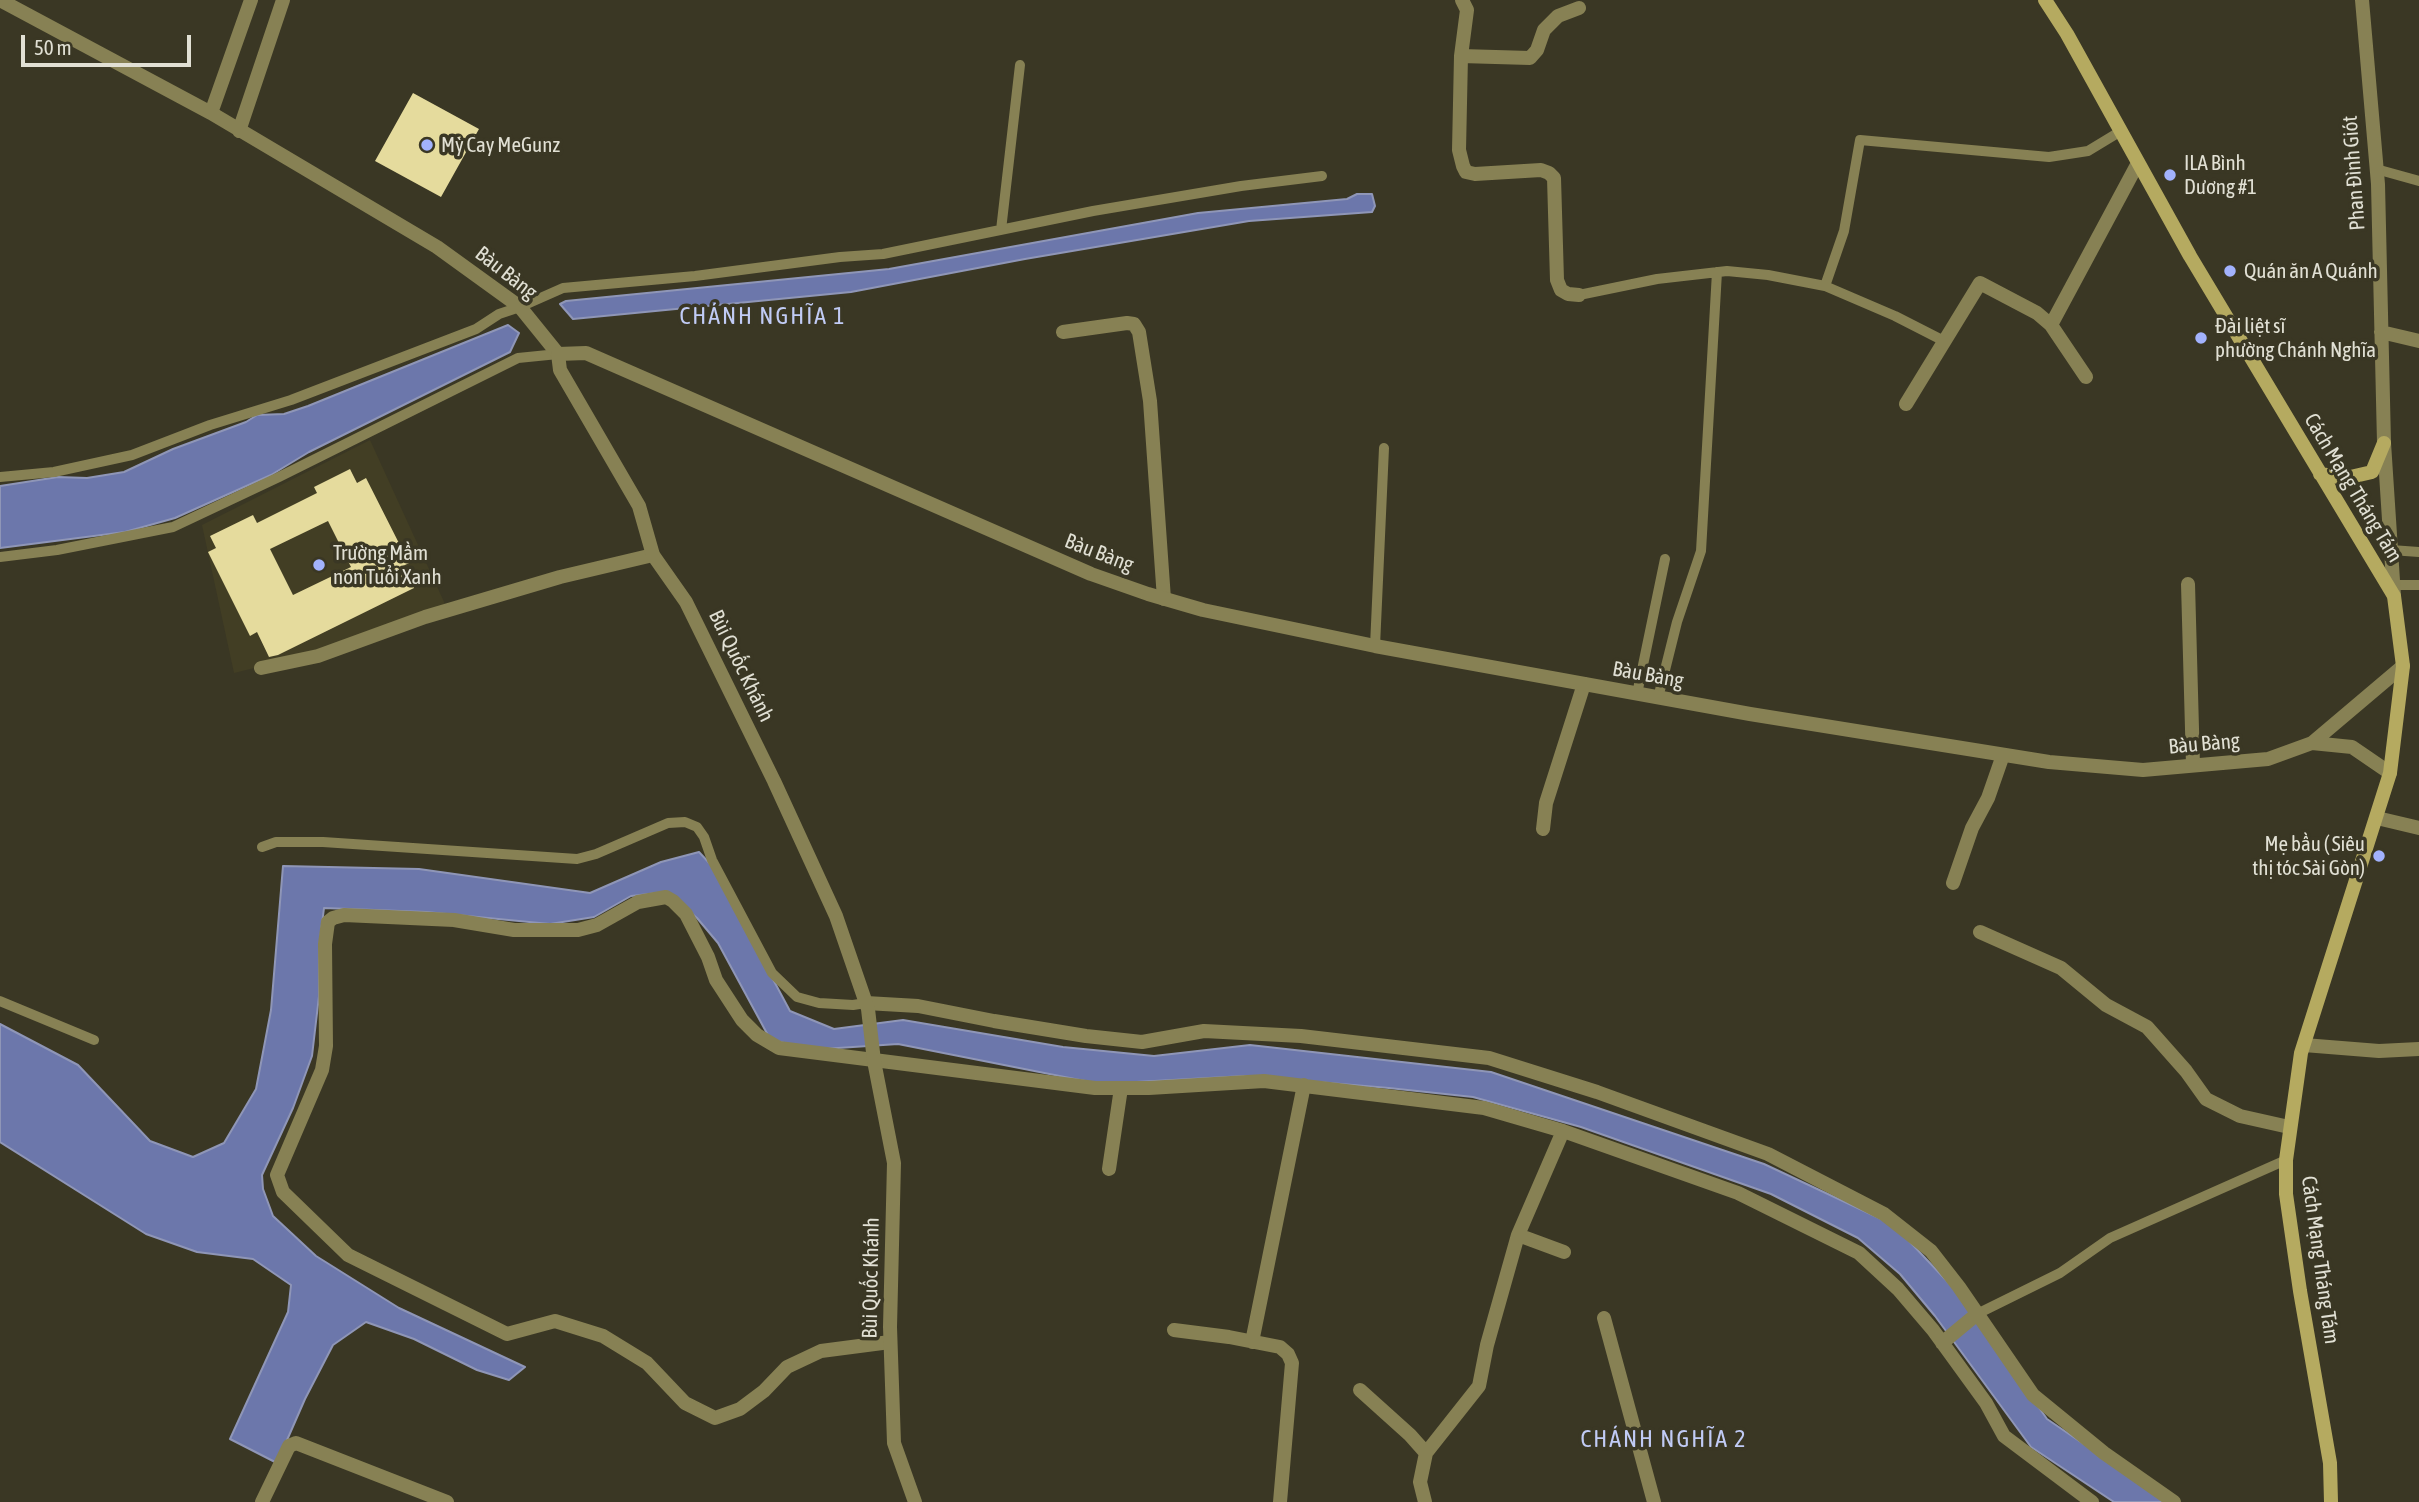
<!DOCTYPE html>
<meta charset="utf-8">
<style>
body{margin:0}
#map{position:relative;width:2419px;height:1502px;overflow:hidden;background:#3a3724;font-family:"Asap Condensed",sans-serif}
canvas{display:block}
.scale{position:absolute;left:21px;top:35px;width:170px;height:32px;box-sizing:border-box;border:4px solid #e1e0d4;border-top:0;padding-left:9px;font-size:21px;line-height:24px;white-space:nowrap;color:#e1e0d4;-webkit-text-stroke:5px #3a3724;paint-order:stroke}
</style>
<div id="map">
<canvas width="2419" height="1502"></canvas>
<div class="scale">50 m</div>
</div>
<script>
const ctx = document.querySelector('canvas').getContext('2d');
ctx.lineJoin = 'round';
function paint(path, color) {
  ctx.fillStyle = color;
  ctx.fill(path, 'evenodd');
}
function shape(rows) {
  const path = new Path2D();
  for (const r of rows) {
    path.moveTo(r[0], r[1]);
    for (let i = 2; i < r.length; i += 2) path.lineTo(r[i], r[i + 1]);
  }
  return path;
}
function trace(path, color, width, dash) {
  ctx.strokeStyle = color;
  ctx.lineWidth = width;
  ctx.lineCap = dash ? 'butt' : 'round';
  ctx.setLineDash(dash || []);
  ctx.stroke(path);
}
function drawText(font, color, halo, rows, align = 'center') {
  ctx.font = font + ' "Asap Condensed",sans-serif';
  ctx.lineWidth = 7;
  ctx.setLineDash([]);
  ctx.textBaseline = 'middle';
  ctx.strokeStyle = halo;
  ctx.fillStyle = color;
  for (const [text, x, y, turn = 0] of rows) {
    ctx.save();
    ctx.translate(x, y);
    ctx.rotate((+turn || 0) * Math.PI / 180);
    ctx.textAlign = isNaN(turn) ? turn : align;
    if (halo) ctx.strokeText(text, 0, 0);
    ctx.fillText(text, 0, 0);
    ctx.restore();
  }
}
const built = shape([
 [370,440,445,604,319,652,234,673,202,525]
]);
const water = shape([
 [1357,194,1372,194,1375,206,1372,212,1249,221,1025,259,851,292,573,319,560,304,566,301,889,269,1198,213,1347,199,1357,194],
 [508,325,519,333,510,352,309,452,271,475,175,518,125,532,0,548,0,486,58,477,87,478,124,472,173,449,246,422,257,415,284,414,308,406,508,325],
 [699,852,713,867,790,1011,834,1029,903,1020,1063,1047,1154,1056,1250,1045,1491,1072,1764,1164,1894,1225,1962,1297,2047,1419,2169,1502,2114,1502,2031,1447,1935,1316,1900,1274,1858,1238,1771,1194,1581,1127,1473,1097,1389,1088,1245,1076,1100,1084,898,1044,808,1050,770,1039,718,943,697,918,667,892,631,896,594,917,550,924,426,912,324,908,319,948,319,996,312,1056,293,1108,262,1175,263,1189,273,1216,316,1256,399,1308,525,1367,509,1380,477,1370,414,1339,366,1322,333,1345,305,1399,284,1447,275,1462,230,1439,288,1312,291,1285,253,1259,197,1252,146,1234,0,1142,0,1024,78,1065,150,1141,193,1157,224,1143,256,1089,271,1010,283,866,419,869,590,893,661,862,699,852]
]);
const building = shape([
 [413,93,479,129,441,197,375,161],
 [350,469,357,483,366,478,409,563,403,566,414,588,278,655,269,657,257,632,250,636,208,552,216,548,210,536,253,515,257,523,317,493,314,487],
 [328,521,351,567,293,595,270,549]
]);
const service = shape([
 [2376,169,2419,181],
 [1001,230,1020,65],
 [1825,286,1895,316,1944,341],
 [1579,295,1657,279,1727,271,1768,275,1825,286,1844,231,1860,140,2049,157,2088,151,2121,131],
 [0,477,54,472,132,455,210,425,291,400,476,329,499,314,520,307,563,288,695,276,840,257,883,254,1093,211,1241,186,1322,176],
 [2391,550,2419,552],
 [0,557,57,550,173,527,279,477,518,358,558,354],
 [2393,585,2419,585],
 [1375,646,1384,448],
 [1637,694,1665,559],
 [1658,698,1677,622,1701,551,1717,272],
 [262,847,276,842,323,842,577,859,596,854,668,823,685,822,697,827,704,837,712,860,772,973,797,997,819,1003,853,1005,866,1003],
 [0,1001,94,1040],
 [1977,1314,2060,1273,2110,1238,2286,1160]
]);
const minor = shape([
 [0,0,211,113,437,247,520,307,558,354],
 [1462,0,1467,10,1461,56,1459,150,1463,166,1466,172,1475,174,1541,170,1549,173,1554,178,1557,280,1561,290,1568,294,1579,295],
 [2362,0,2378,184,2384,443,2394,596],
 [1461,56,1530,58,1537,50,1544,30,1558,16,1579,8],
 [211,113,251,0],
 [239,131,283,0],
 [2051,325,2138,163],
 [1063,332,1127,323,1134,324,1139,332,1150,401,1164,599],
 [2381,332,2419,341],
 [1906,404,1980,283,2037,313,2051,325,2086,377],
 [2188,584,2193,765],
 [261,668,318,656,425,617,560,577,653,555],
 [2377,818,2419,828],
 [1543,829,1546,803,1584,684],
 [1953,883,1972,828,1988,798,2003,755],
 [1980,932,2061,968,2106,1005,2147,1027,2186,1071,2206,1099,2240,1116,2289,1127],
 [866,1003,918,1006,994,1021,1086,1036,1142,1042,1204,1031,1301,1036,1489,1058,1597,1092,1768,1154,1884,1214,1931,1251,1959,1287,2033,1395,2104,1453,2174,1502],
 [2304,1045,2379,1051,2419,1049],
 [1109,1169,1121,1088],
 [1518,1235,1563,1131],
 [1604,1318,1654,1502],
 [1174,1330,1229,1337,1280,1347,1288,1354,1292,1363,1280,1502],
 [890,1342,821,1351,787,1367,764,1391,740,1409,715,1418,685,1403,647,1363,603,1336,555,1321,507,1334,348,1255,283,1192,277,1175,322,1070,326,1046,325,944,328,922,333,918,344,915,454,920,514,930,578,930,597,925,638,902,666,897,673,901,686,914,708,957,716,980,742,1020,757,1035,779,1048,1095,1088,1149,1088,1264,1081,1484,1108,1563,1131,1738,1193,1859,1253,1898,1289,1933,1330,1986,1403,2004,1436,2092,1502],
 [1252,1342,1304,1085],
 [1942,1343,1977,1314],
 [1360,1390,1410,1435,1426,1453,1420,1482,1425,1502],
 [1426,1453,1479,1386,1487,1345,1518,1235,1564,1252],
 [262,1502,289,1446,296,1443,447,1502]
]);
const tertiary = shape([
 [2312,743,2352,747,2390,773],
 [915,1502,894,1443,890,1327,894,1163,874,1061,868,1009,836,916,774,781,686,602,653,555,639,506,560,370,558,354,586,353,1091,574,1148,594,1203,610,1375,646,1750,714,2049,762,2143,770,2268,759,2312,743,2403,666]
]);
const secondary = shape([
 [2045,0,2067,34,2190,256,2394,596,2403,666,2390,773,2301,1053,2286,1160,2286,1194,2300,1291,2330,1463,2331,1502],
 [2320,474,2346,478,2372,472,2384,443]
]);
const markers = [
 [427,145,7,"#a2b2fd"],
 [2170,175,7,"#a2b2fd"],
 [2230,271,7,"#a2b2fd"],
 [2201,338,7,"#a2b2fd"],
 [319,565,7,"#a2b2fd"],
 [2379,856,7,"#a2b2fd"]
];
const poiNames = [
 ["Mỳ Cay MeGunz",441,145],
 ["ILA Bình",2184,163],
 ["Dương #1",2184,187],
 ["Quán ăn A Quánh",2244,271],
 ["Đài liệt sĩ",2215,326],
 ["phường Chánh Nghĩa",2215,350],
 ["Trường Mầm",333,553],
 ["non Tuổi Xanh",333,577],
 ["Mẹ bầu ( Siêu",2365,844,"right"],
 ["thị tóc Sài Gòn)",2365,868,"right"]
];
const streetNames = [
 ["Phan Đình Giót",2354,173,-94],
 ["Bàu Bàng",506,273,38],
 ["Cách Mạng Tháng Tám",2353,488,59],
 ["Bàu Bàng",1099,553,21],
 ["Bùi Quốc Khánh",741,666,64],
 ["Bàu Bàng",1648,675,10],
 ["Bàu Bàng",2204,744,-5],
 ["Cách Mạng Tháng Tám",2320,1260,82],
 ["Bùi Quốc Khánh",871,1278,-89]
];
const quarterNames = [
 ["CHÁNH NGHĨA 1",763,316],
 ["CHÁNH NGHĨA 2",1664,1439]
];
paint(built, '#423e24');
paint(water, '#6c77ab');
trace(water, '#8f96b7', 2);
paint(building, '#e5db9d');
trace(service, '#878154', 10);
trace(minor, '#878154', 14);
trace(tertiary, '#878154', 14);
trace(secondary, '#b5aa60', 14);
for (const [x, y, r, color] of markers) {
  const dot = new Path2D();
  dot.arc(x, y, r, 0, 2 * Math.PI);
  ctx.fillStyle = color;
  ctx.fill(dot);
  trace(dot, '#3a3724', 2.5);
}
drawText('21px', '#e1e0d4', '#3a3724', poiNames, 'left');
drawText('21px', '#e1e0d4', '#3a3724', streetNames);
ctx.letterSpacing = '2px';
drawText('24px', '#c1cbf5', '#3a3724', quarterNames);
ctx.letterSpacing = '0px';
</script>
